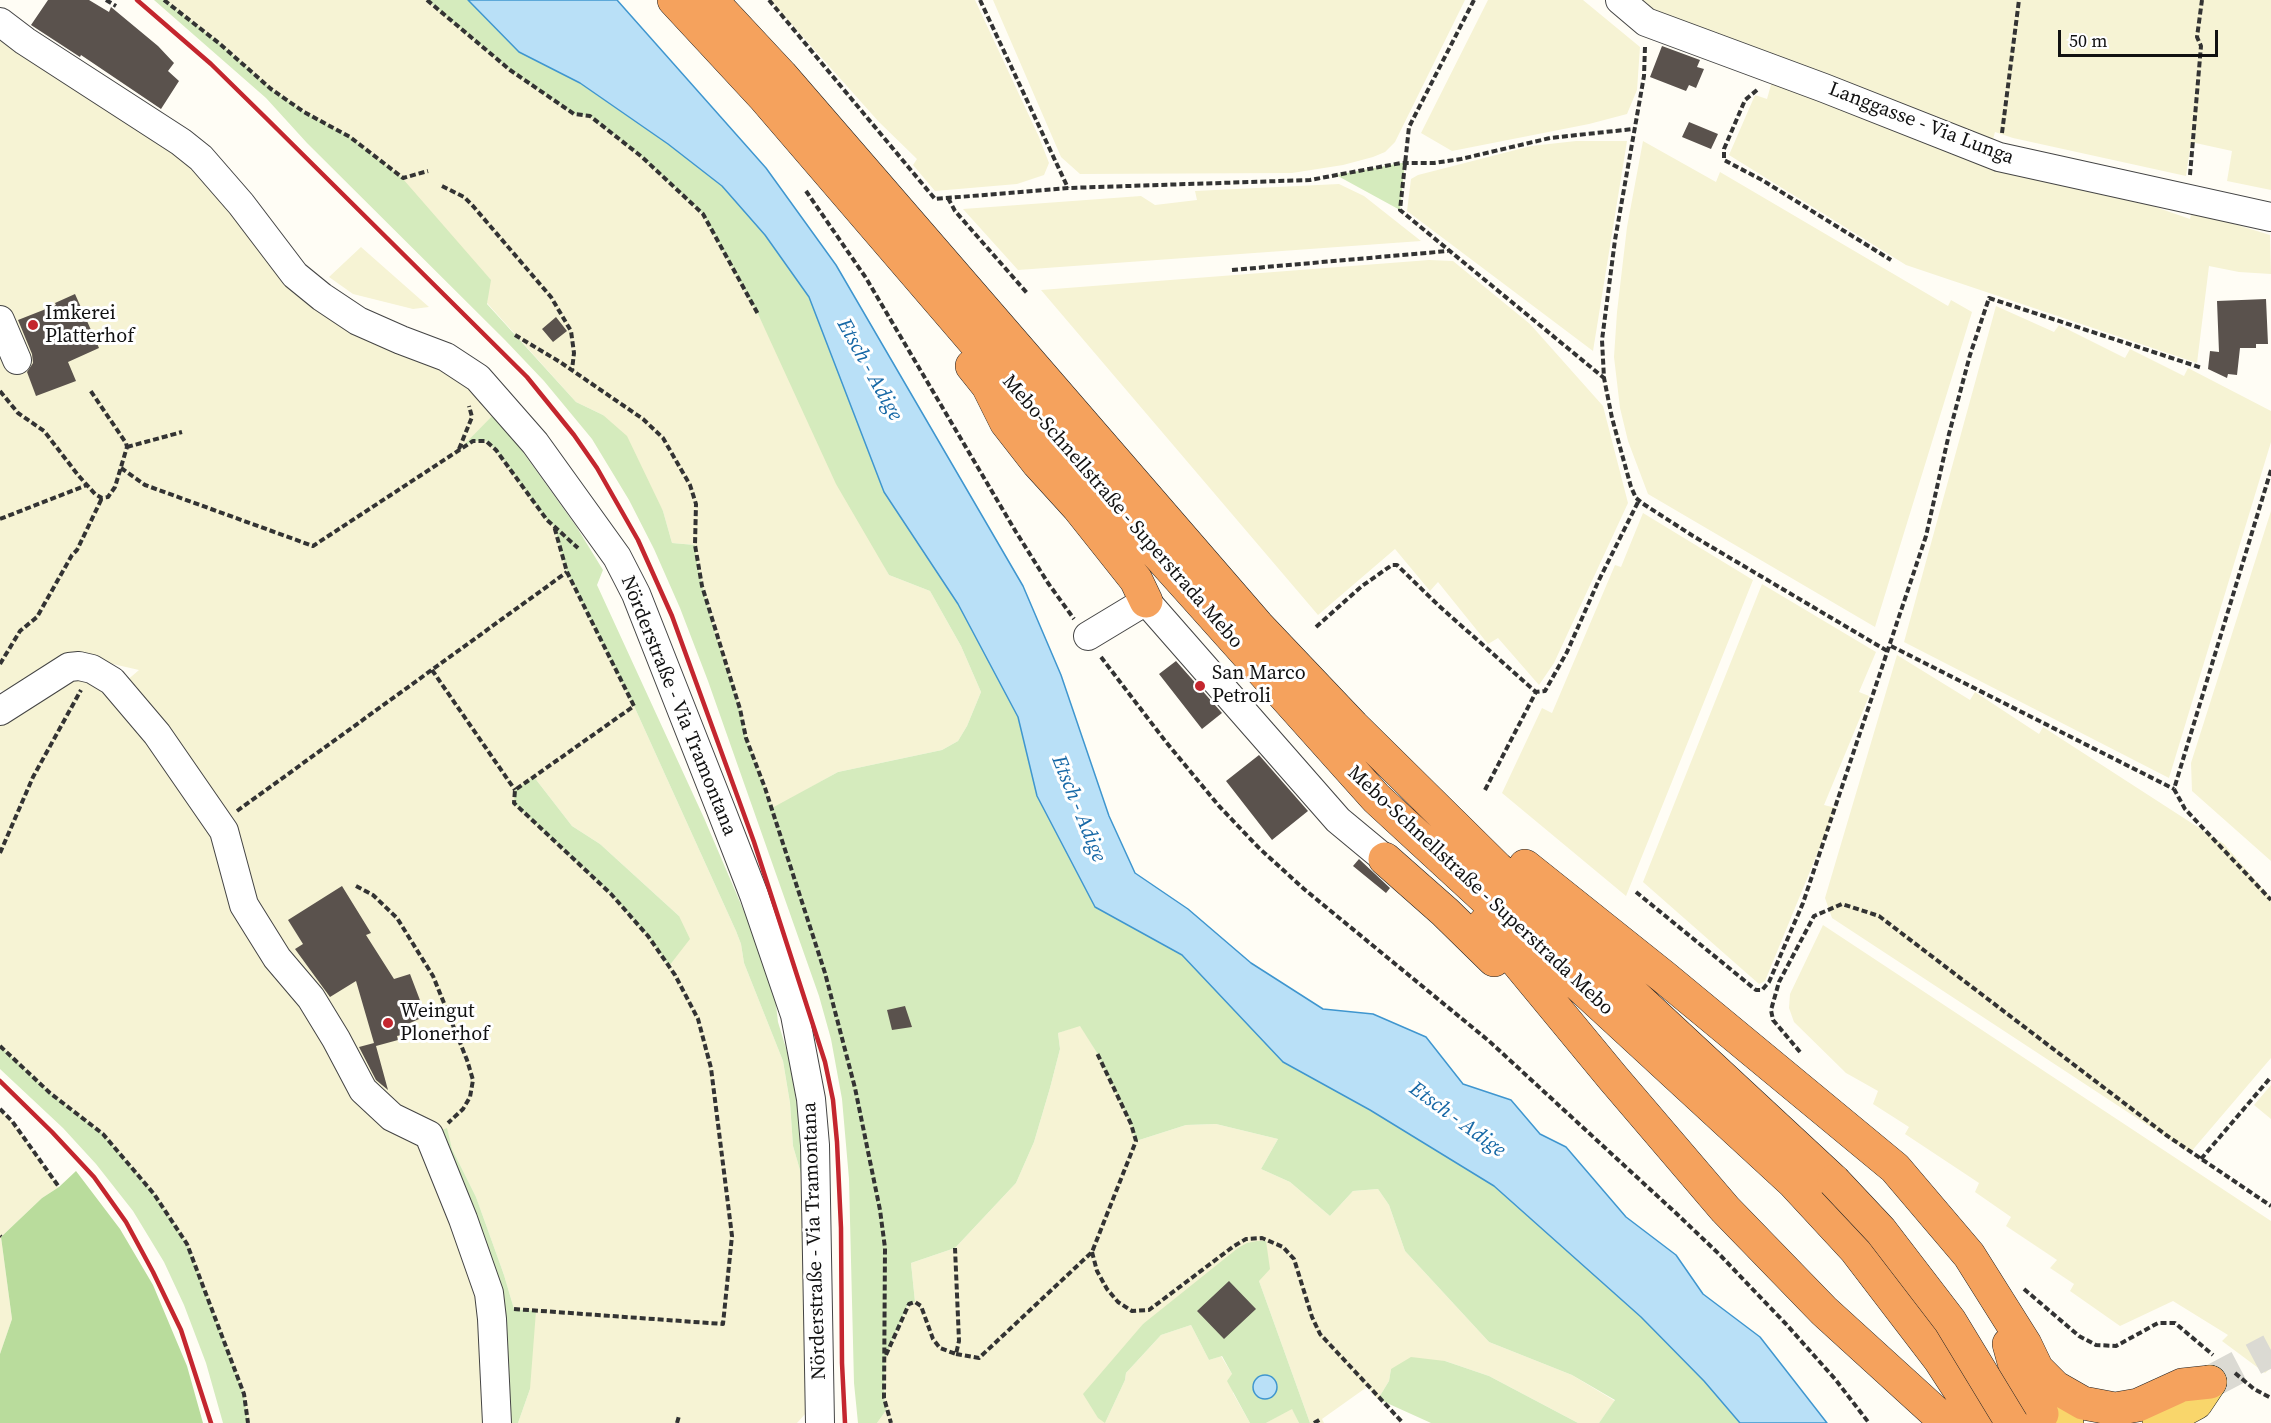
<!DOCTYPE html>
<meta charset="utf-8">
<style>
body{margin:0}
#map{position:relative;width:2271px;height:1423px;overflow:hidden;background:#fffdf5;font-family:"Source Serif 4",serif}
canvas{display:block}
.scale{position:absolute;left:2058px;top:30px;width:160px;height:27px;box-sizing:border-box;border:3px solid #111;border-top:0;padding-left:8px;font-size:18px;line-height:21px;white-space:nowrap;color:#111;-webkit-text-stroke:4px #fff;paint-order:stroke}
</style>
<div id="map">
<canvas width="2271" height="1423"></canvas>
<div class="scale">50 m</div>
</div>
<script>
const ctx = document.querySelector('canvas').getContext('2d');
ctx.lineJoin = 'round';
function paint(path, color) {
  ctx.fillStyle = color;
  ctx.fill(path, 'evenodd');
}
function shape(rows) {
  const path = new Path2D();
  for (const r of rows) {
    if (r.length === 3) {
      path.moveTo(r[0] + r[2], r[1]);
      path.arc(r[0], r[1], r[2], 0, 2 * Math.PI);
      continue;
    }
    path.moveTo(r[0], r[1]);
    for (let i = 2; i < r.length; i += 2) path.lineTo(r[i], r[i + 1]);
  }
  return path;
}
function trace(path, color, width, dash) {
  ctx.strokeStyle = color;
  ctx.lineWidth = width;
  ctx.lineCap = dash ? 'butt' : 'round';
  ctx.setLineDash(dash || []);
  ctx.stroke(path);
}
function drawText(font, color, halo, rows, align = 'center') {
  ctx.font = font + ' "Source Serif 4",serif';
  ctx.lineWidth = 6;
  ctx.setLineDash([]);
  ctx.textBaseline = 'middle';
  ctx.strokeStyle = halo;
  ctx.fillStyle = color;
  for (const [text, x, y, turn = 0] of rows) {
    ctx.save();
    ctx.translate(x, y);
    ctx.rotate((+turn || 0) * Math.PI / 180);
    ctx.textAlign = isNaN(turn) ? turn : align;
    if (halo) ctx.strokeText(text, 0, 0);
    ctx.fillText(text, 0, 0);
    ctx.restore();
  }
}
const farmland = shape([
 [164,0,427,0,510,70,574,114,590,116,642,157,703,215,758,314,889,575,930,591,961,646,981,692,967,726,958,741,942,750,838,772,772,809,746,738,740,709,714,630,698,568,695,545,672,543,663,511,603,415,576,402,487,303,490,279,304,112,271,89,220,44],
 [770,0,975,0,1039,137,1049,163,1044,175,1017,184,935,191,913,165,917,159,879,122],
 [993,0,1465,0,1395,142,1385,152,1373,157,1343,165,1292,173,1080,174,1061,157],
 [1488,0,1583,0,1640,47,1637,90,1627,114,1589,124,1452,151,1421,133],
 [1639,0,2271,0,2271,190,2227,181,2232,151,2191,142,2186,176,2013,138,1995,132,1992,143,1658,12],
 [0,33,189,160,261,242,467,385,495,413,463,448,473,441,486,441,496,450,547,520,554,526,567,572,634,706,736,931,741,944,744,963,783,1061,790,1103,793,1146,804,1184,808,1334,806,1413,797,1423,518,1423,530,1389,514,1309,504,1275,476,1197,452,1149,446,1128,497,1423,248,1423,244,1394,187,1244,154,1194,103,1134,50,1093,0,1046,0,711,69,667,118,688,139,670,82,657,14,693,0,690],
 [534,777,572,826,600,844,679,916,668,966,648,936,611,894,514,803],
 [1774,74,2190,219,2192,211,2270,235,2271,274,2239,272,2209,266,2197,363,1906,265,1729,155,1755,95,1767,99],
 [1576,141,1627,141,1593,351,1407,211,1411,179,1418,175,1531,146],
 [1643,141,1716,182,1720,172,1948,306,1951,300,1972,312,1875,627,1648,494,1628,441,1620,408,1614,357,1617,312,1627,227],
 [1339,184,1364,196,1421,241,1018,270,963,209,1141,196,1155,205,1197,200,1195,191],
 [361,247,429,307,413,309,353,294,329,277],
 [1429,260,1453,261,1530,324,1603,406,1628,503,1554,663,1539,685,1498,638,1488,644,1438,582,1430,591,1395,549,1318,615,1041,290],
 [1996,306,2054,332,2059,325,2125,358,2130,349,2184,376,2188,368,2271,411,2271,442,2169,778,1904,642],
 [2271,511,2271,861,2192,791,2191,763],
 [1643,513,1753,580,1626,896,1502,793,1542,708,1552,713,1615,565,1621,567],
 [1762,584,1876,652,1859,692,1869,696,1824,805,1836,808,1765,981,1759,984,1643,882],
 [1897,655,1970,700,1975,692,2039,734,2043,727,2224,844,2271,898,2271,1058,2190,1153,1832,918,1825,898],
 [1823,925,2271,1221,2271,1368,2265,1373,2222,1341,2228,1335,2173,1301,2120,1326,2070,1291,2074,1284,2050,1268,2057,1260,2006,1226,2011,1217,1975,1192,1979,1183,1905,1134,1909,1127,1873,1104,1878,1091,1846,1073,1794,1022,1789,1008,1790,994],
 [1080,1025,1097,1053,1131,1124,1136,1141,1186,1125,1216,1124,1278,1139,1261,1169,1290,1182,1330,1216,1353,1191,1378,1189,1389,1205,1405,1251,1489,1342,1572,1375,1615,1401,1599,1423,1578,1423,1489,1376,1445,1361,1391,1369,1389,1381,1378,1399,1367,1387,1322,1419,1324,1423,1310,1423,1259,1281,1143,1324,1105,1423,1125,1380,1126,1373,1161,1335,1191,1325,1209,1360,1221,1356,1232,1374,1233,1393,1250,1423,877,1423,887,1409,884,1398,885,1358,909,1304,915,1302,911,1263,955,1248,1016,1183,1034,1142,1050,1088,1060,1049,1058,1033],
 [2271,1085,2271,1119,2254,1105],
 [0,1109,12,1121,59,1187,42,1198,1,1237,12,1319,0,1354],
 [1292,1408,1299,1423,1266,1423]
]);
const green = shape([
 [154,0,164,0,220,44,271,89,304,112,350,137,403,179,491,280,487,304,576,402,603,415,627,436,663,511,672,543,695,545,698,568,714,630,740,709,746,738,772,808,838,772,942,750,958,741,967,726,981,692,961,646,930,591,889,575,836,484,758,314,703,214,642,157,590,116,574,114,510,70,427,0,468,0,519,52,580,83,668,144,722,186,765,235,809,297,884,492,959,604,1018,717,1037,796,1095,907,1182,955,1283,1062,1370,1110,1494,1186,1641,1317,1704,1381,1740,1423,1599,1423,1615,1400,1572,1375,1489,1342,1405,1251,1389,1205,1378,1189,1353,1191,1330,1216,1290,1182,1261,1169,1278,1139,1216,1124,1186,1125,1136,1141,1131,1124,1097,1053,1080,1026,1058,1033,1060,1049,1050,1088,1034,1142,1016,1183,955,1248,911,1263,915,1302,908,1304,885,1358,884,1398,887,1409,877,1423,858,1423,854,1383,849,1179,842,1099,831,1039,819,996,708,681,680,608,654,549,629,500,592,439,544,381,505,340,307,143,266,98],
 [1405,163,1400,210,1336,175,1401,163],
 [495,413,576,526,603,570,597,585,704,818,773,979,778,1022,789,1058,797,1105,804,1184,793,1146,790,1103,783,1061,744,963,741,944,736,931,634,706,567,572,554,526,547,520,496,450,486,441,473,441,459,450],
 [534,777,572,826,600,844,679,916,690,939,669,966,648,936,611,894,514,803,515,790],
 [0,1046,50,1093,103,1134,154,1194,187,1244,244,1394,248,1423,223,1423,206,1363,184,1305,164,1262,133,1211,96,1164,63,1128,0,1069],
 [447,1128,452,1149,476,1197,504,1275,514,1309,536,1311,530,1389,518,1423,497,1423,492,1319,429,1135],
 [1257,1241,1266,1241,1270,1269,1259,1281,1310,1423,1299,1423,1292,1409,1266,1423,1250,1423,1227,1381,1232,1374,1222,1356,1209,1360,1191,1325,1161,1335,1126,1373,1125,1380,1105,1423,1098,1418,1083,1394,1143,1324,1238,1248,1247,1243],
 [1411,1357,1445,1361,1489,1376,1578,1423,1431,1423,1378,1399,1389,1381,1391,1369]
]);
const forest = shape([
 [76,1171,120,1229,153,1285,187,1366,203,1423,0,1423,0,1354,12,1319,1,1237,42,1198,59,1187]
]);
const water = shape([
 [468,0,617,0,766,168,836,265,1023,586,1061,675,1109,816,1135,873,1188,909,1251,963,1323,1009,1373,1014,1426,1037,1463,1084,1511,1100,1540,1134,1566,1147,1626,1217,1676,1255,1703,1294,1760,1337,1827,1423,1740,1423,1704,1381,1641,1317,1494,1186,1370,1110,1283,1062,1182,955,1095,907,1037,796,1018,717,958,604,884,492,809,297,765,235,722,186,668,144,580,83,519,52,468,0],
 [1265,1387,12]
]);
const building = shape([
 [48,0,89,0,109,12,111,7,158,46,174,63,168,71,179,81,161,109,81,55,80,57,31,25],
 [1662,46,1700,60,1697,67,1704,69,1696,88,1689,85,1686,91,1650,77],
 [1689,122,1718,134,1711,149,1682,137],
 [75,294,99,348,68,362,76,381,36,396,27,372,33,363,32,354,18,320,56,305,55,303],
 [2266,299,2268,344,2256,344,2256,348,2240,348,2237,375,2228,374,2227,378,2208,369,2210,351,2219,352,2217,301],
 [556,317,567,331,553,342,542,329],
 [1176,661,1222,713,1202,729,1159,674],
 [1259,755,1308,811,1272,840,1226,781],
 [1359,859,1390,888,1386,893,1353,866],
 [342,886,371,933,366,935,394,979,410,974,426,1016,403,1026,406,1034,397,1036,398,1040,376,1046,388,1090,376,1080,359,1047,374,1043,356,981,330,997,295,949,303,944,288,920],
 [905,1006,912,1027,892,1030,887,1010],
 [1229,1281,1256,1309,1224,1339,1197,1311]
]);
const majorTunnel = shape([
 [2210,1382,2271,1350]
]);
const path = shape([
 [106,0,116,6],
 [164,0,220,44,271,89,304,112,350,137,403,178,428,171],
 [427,0,510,70,574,114,590,116,642,157,703,214,758,314],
 [769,0,935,199,1068,188,1310,180,1401,163,1434,163,1461,159,1550,138,1633,129],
 [980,0,1068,188],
 [1474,0,1409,127,1400,210,1604,378],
 [1645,47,1644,76,1615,240,1602,340,1604,378,1612,418,1631,487,1636,498,1642,503,1693,536,1889,652],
 [1757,90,1745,100,1724,149,1724,160,1762,180,1891,260],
 [2002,133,2019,0],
 [2190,175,2201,46,2197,37,2202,0],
 [442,186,464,197,473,206,551,297,571,331,574,353,572,370],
 [806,191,866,278,1016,532,1048,583,1074,619],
 [948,198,955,211,1027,293],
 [1232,270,1448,251],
 [515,335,560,362,643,419,663,438,690,485,696,504,695,545,702,586,740,709,746,738,765,788,825,973,855,1088,880,1210,885,1248,884,1398,891,1423],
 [0,391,18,413,44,431,78,475,95,494,102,498,108,497,115,487,127,447,126,443,90,390],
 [127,447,182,432],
 [459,449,472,417,469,406],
 [121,468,145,485,313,546,473,441,486,441,496,450,547,520,578,548],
 [2271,470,2174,789,2185,809,2271,900],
 [0,519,87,485],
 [1316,627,1362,586,1392,565,1397,565,1438,605,1536,692],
 [1891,646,2174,789],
 [1101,657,1166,742,1219,806,1259,848,1304,889,1489,1041,1678,1215,1720,1255,1786,1324,1835,1379,1869,1423],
 [0,664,20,631,37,617,72,555,77,550,102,498],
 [432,670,515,790],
 [1485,790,1536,692,1545,691,1567,652,1598,582,1639,500],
 [237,811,567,572],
 [0,853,33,777,81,690],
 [356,886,373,895,397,918,433,976,467,1060,473,1080,470,1097,463,1109,448,1123],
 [1636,892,1756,990,1762,990,1769,982,1803,903,1926,536,1949,434,1970,355,1989,298,2202,368],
 [0,1046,50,1093,103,1134,154,1194,187,1244,244,1394,248,1423],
 [1800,1052,1773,1020,1771,1010,1779,982,1814,916,1842,904,1879,916,2166,1135,2271,1206],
 [0,1109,12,1121,59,1187],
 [2201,1159,2271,1077],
 [0,1236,1,1237],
 [1092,1252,1097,1271,1107,1289,1118,1302,1132,1311,1149,1310,1234,1246,1246,1239,1262,1238,1283,1247,1294,1259,1312,1317,1320,1334,1403,1423],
 [2024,1289,2079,1336,2096,1345,2116,1346,2158,1323,2175,1323,2213,1355],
 [514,1309,723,1324,732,1236,711,1068,698,1019,675,975,648,936,611,894,514,803,515,790,634,706,567,572,554,526],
 [956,1354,979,1358,1092,1252,1136,1141,1131,1124,1097,1053],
 [886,1355,909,1304,915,1302,921,1306,933,1339,940,1348,956,1354,959,1341,955,1248],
 [2235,1373,2254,1389,2271,1398],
 [677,1423,679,1416],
 [1314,1423,1321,1419]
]);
const minor = shape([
 [1620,0,1646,22,1824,88,1999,157,2271,217],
 [0,22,25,41,181,142,201,158,241,204,295,275,322,297,358,321,401,340,446,357,478,378,535,443,617,557,636,594,721,810,754,895,795,1015,811,1099,815,1145,820,1423],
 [0,320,17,360],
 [1088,636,1146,601,1338,820,1385,859],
 [0,711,69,667,79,666,92,669,112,681,157,734,224,831,244,905,277,958,311,998,336,1039,363,1090,392,1117,429,1135,463,1219,489,1293,492,1319,497,1423]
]);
const major = shape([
 [2042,1414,2067,1423],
 [2159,1423,2196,1403,2210,1382]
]);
const highway = shape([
 [674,0,764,97,1137,531,1376,798,1793,1182,1855,1249,1940,1360,1981,1423],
 [711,0,781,75,1258,626,1353,726,1497,868,1834,1181],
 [972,366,988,386,1006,422,1038,463,1078,507,1136,580,1146,601],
 [1385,859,1445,912,1494,960],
 [1525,866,1664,977,1895,1168,1969,1255,2025,1344,2037,1369,2055,1387,2083,1403,2115,1409,2138,1405,2182,1385,2210,1382],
 [1485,923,1613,1078,1725,1209,1824,1311,1947,1423],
 [2009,1344,2020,1384,2042,1414]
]);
const rail = shape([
 [137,0,211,64,267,119,527,377,574,435,597,468,638,540,672,616,754,842,825,1062,833,1100,837,1142,841,1228,842,1363,845,1423],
 [0,1081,52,1132,94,1177,126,1222,153,1272,181,1330,211,1423]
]);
const highwayBridge = shape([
 [1834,1181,1881,1231,1950,1321,2012,1423]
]);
const markers = [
 [33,325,6,"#c4262e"],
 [1200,686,6,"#c4262e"],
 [388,1023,6,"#c4262e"]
];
const streetNames = [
 ["Langgasse - Via Lunga",1921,124,21],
 ["Mebo-Schnellstraße - Superstrada Mebo",1122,512,49],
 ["Nörderstraße - Via Tramontana",678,706,68],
 ["Mebo-Schnellstraße - Superstrada Mebo",1480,891,43],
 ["Nörderstraße - Via Tramontana",815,1241,-92]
];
const poiNames = [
 ["Imkerei",45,314],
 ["Platterhof",45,337],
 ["San Marco",1212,674],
 ["Petroli",1212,697],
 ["Weingut",400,1012],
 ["Plonerhof",400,1035]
];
const waterNames = [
 ["Etsch - Adige",869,370,61],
 ["Etsch - Adige",1078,809,68],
 ["Etsch - Adige",1457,1120,36]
];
paint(farmland, '#f6f3d4');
paint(green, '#d5ebbd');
paint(forest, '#b9dc9c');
paint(water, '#b9e0f7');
trace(water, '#3f96cf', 1.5);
paint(building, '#5a524d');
trace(majorTunnel, '#dbdad3', 33, [33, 16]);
trace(minor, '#444', 30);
trace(major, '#222', 34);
trace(highway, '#222', 34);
trace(path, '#333', 4, [6, 3]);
trace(minor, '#fff', 28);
trace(major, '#f9d66b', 33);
trace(highway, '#f5a25d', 33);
trace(rail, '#c4262e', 4.5);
trace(highwayBridge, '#222', 34, []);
trace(highwayBridge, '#f5a25d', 33);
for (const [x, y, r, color] of markers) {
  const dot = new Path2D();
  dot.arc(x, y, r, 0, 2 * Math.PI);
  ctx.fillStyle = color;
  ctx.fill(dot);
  trace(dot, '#fff', 2);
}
drawText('20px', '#111', '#fff', streetNames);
drawText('20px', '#111', '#fff', poiNames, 'left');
drawText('italic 21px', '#1768a6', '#fff', waterNames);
</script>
